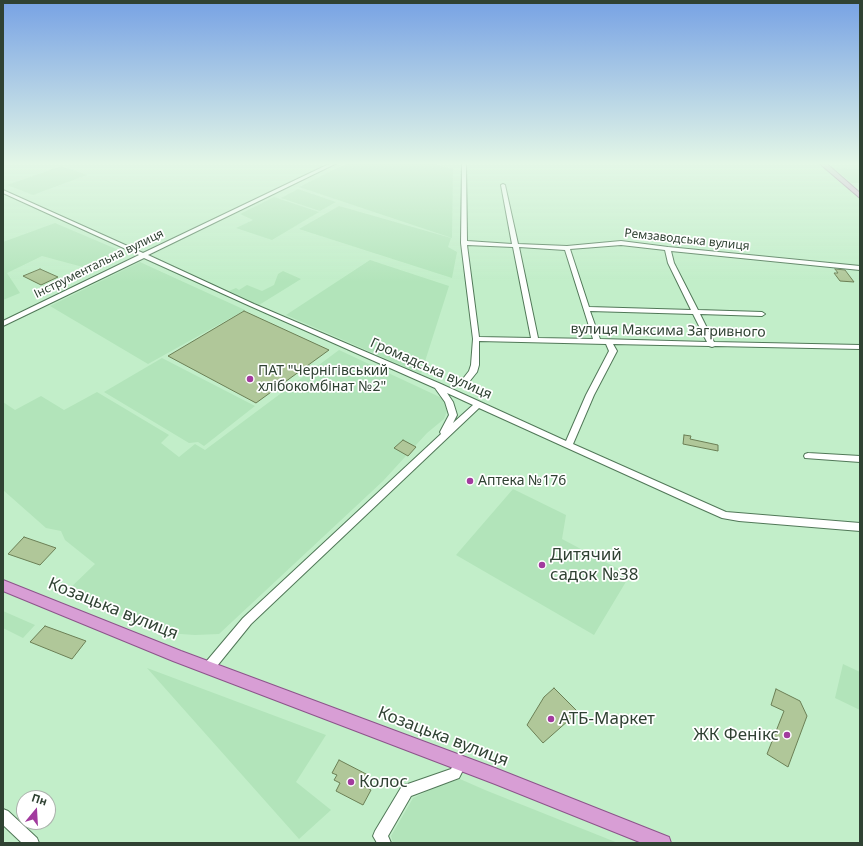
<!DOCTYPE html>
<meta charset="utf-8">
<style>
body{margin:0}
#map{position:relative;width:863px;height:846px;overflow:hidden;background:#c2eec9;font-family:"Noto Sans",sans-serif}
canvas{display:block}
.frame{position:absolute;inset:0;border:4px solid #304233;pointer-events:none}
.north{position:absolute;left:16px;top:790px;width:40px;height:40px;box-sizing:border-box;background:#fff;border:1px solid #acb3ad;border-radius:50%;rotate:18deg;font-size:11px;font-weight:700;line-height:16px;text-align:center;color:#304233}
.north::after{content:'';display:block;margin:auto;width:14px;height:18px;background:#a23b9e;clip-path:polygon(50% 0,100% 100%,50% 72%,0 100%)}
</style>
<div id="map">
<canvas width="863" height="846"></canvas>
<div class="frame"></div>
<div class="north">Пн</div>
</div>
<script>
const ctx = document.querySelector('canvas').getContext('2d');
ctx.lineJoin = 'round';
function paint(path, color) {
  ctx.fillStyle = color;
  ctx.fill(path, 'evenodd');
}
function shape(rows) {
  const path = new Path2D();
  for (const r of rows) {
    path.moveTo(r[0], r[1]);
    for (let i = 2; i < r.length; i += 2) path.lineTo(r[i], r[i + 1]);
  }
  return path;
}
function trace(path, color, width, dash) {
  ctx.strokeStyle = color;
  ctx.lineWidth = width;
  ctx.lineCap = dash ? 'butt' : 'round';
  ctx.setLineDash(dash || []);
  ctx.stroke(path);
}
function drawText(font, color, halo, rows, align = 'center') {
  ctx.font = font + ' "Noto Sans",sans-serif';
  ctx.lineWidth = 3.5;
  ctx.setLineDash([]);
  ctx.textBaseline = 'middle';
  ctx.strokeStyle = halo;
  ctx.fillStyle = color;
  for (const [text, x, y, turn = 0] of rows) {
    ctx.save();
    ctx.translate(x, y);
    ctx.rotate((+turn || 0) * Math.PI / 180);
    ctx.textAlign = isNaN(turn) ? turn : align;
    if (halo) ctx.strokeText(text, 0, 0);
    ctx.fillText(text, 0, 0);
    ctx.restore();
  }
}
const built = shape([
 [347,163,431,163,453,169,452,238,299,187],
 [61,166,87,175,33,195,7,185],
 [834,168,860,169,860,183,851,183],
 [298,189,336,202,320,211,281,198],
 [274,197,319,212,272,240,236,228,253,220,240,214],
 [339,206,451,238,448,247,457,252,452,278,299,229],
 [55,223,128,254,94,270,42,256,7,273,20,293,3,300,3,242],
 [370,260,449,286,421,374,286,315],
 [140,262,199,289,245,310,148,364,50,306],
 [283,271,301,279,259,305,229,291,236,288,239,290,247,285,262,291,274,285,278,274],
 [339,350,444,399,447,411,444,419,427,433,383,481,219,634,195,635,166,633,64,594,95,564,65,540,61,531,46,528,3,490,3,402,15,410,41,396,64,410,97,392,169,435,161,443,179,457,195,444,205,450],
 [162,358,255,406,204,446,198,442,189,443,104,392],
 [513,489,566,515,562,539,630,575,594,635,456,555],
 [3,611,35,625,23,638,3,628],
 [843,664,860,672,860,710,835,698],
 [147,668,326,735,296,782,331,810,299,839],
 [460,779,485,790,618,843,393,843,391,836,413,798,438,786]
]);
const building = shape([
 [40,269,58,277,41,285,23,276,40,269],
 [835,269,845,270,854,282,840,281,834,273,838,273,835,269],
 [244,311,329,350,256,403,168,356,244,311],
 [684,435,691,436,690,439,718,445,718,451,683,444,684,435],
 [403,440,416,447,408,456,394,448,403,440],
 [24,537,56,548,40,565,8,554,24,537],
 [45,626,86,641,72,659,30,642,45,626],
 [554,688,578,712,543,743,527,725,544,697,554,688],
 [776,689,800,701,807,716,788,767,767,754,784,711,771,705,776,689],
 [339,760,368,775,362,785,371,790,363,805,336,791,340,783,334,780,337,775,332,773,339,760]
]);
const minor = shape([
 [331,163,337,163,148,255,254,304,441,384,566,441,586,395,609,351,606,344,479,341,479,365,477,372,469,382,466,382,462,380,469,371,471,365,473,339,461,243,462,163,466,163,467,241,512,244,501,185,503,184,505,185,518,244,567,246,621,241,668,247,860,266,860,270,671,251,674,263,698,310,762,312,765,314,762,316,700,314,714,342,860,345,860,349,715,346,712,347,709,346,613,344,617,351,594,395,573,444,726,512,860,523,860,531,739,521,722,518,695,506,479,408,251,624,213,671,209,672,205,671,203,667,205,663,243,618,441,434,440,432,449,415,445,402,435,388,250,306,144,258,3,326,3,321,139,255,3,193,3,190,143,253,331,163],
 [467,245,513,247,531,338,479,337,467,245],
 [621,245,665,250,668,263,691,310,589,307,570,249,621,245],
 [519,247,565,250,593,339,538,338,519,247],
 [590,311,693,314,707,342,600,339,590,311],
 [447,393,473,405,453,423,457,415,453,402,447,393],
 [808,453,860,456,860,462,805,458,804,456,805,454,808,453],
 [460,758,464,760,466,764,459,778,411,796,388,836,391,843,377,843,373,836,375,831,402,786,451,769,456,760,460,758],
 [3,809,8,811,37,838,39,843,22,843,3,825,3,809]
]);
const major = shape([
 [819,163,826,163,860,193,860,198,819,163],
 [3,580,181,651,495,768,669,837,671,843,642,843,495,784,173,661,3,591,3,580]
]);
const markers = [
 [250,379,4,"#a23b9e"],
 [470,481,4,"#a23b9e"],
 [542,565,4,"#a23b9e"],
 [551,719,4,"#a23b9e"],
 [787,735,4,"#a23b9e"],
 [351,782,4,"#a23b9e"]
];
const farStreetnames = [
 ["Ремзаводська вулиця",687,240,6],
 ["Інструментальна вулиця",99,264,-26]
];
const streetNames = [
 ["вулиця Максима Загривного",668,331,1],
 ["Громадська вулиця",431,369,24]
];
const poiNames = [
 ["ПАТ \"Чернігівський",258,371],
 ["хлібокомбінат №2\"",258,387],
 ["Аптека №176",478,481]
];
const nearPoinames = [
 ["Дитячий",550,555],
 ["садок №38",550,575],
 ["АТБ-Маркет",559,719],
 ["ЖК Фенікс",779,735,"right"],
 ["Колос",359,782]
];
const nearStreetnames = [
 ["Козацька вулиця",113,609,22],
 ["Козацька вулиця",443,737,21]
];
paint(built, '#b2e4ba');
paint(building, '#b0c799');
trace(building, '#6b7f55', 1);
trace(minor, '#517858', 2);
trace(major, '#8c548a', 2);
paint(minor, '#fff');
paint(major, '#d89ed5');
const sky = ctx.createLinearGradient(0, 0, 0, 282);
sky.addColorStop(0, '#77a2e4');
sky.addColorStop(0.58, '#e4f7e7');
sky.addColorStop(1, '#e4f7e700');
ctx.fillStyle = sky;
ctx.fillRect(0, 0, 863, 282);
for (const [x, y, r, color] of markers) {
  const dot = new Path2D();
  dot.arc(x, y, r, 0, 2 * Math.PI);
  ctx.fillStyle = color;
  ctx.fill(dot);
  trace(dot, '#fff', 1.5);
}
drawText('12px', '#304233', '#fff', farStreetnames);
drawText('14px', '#304233', '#fff', streetNames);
drawText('14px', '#304233', '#fff', poiNames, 'left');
drawText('17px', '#304233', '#fff', nearPoinames, 'left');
drawText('17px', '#304233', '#fff', nearStreetnames);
</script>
